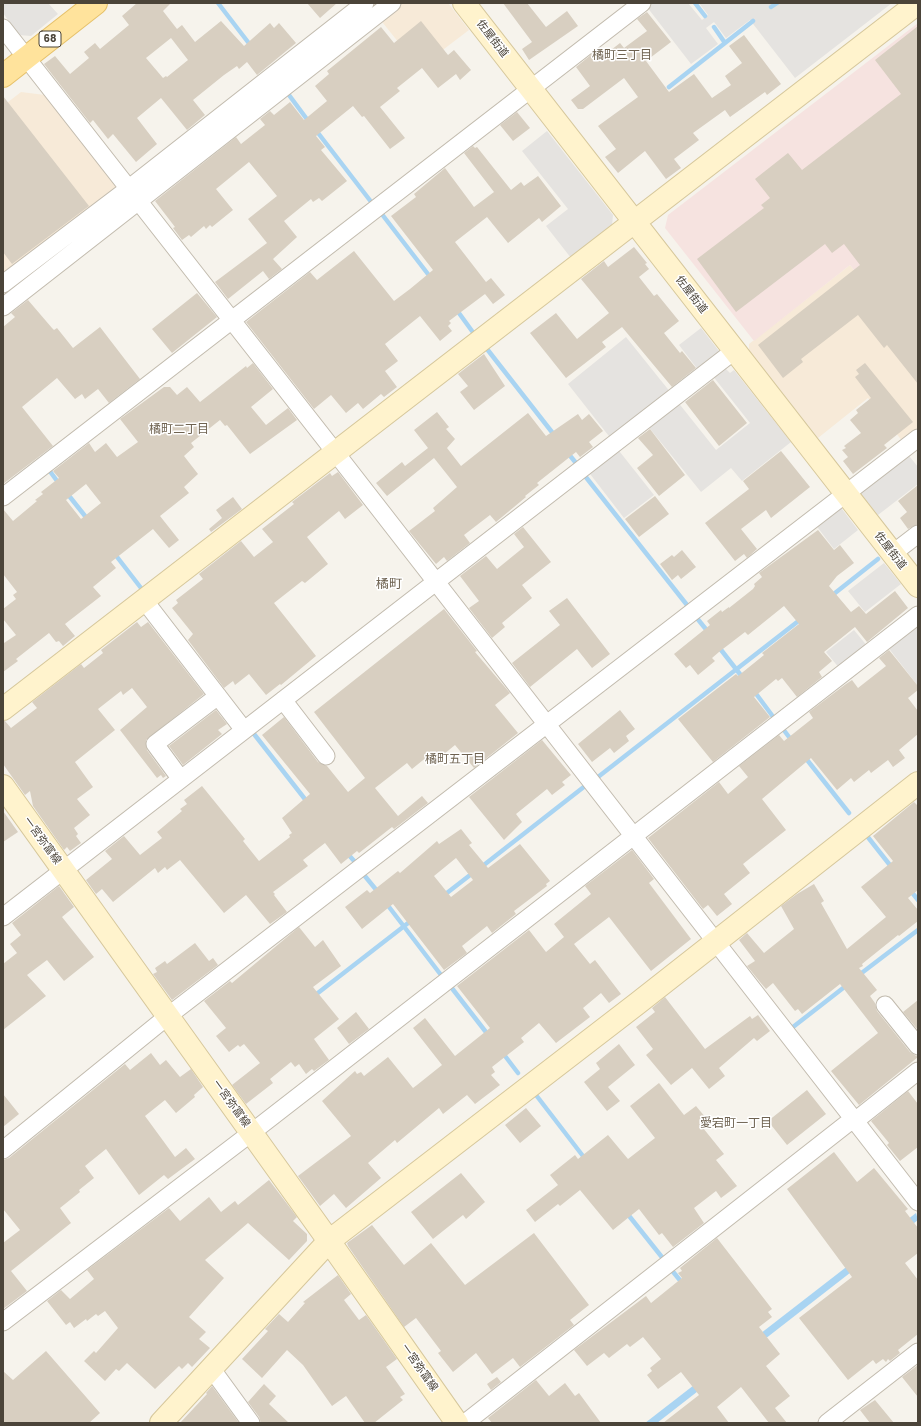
<!DOCTYPE html>
<meta charset="utf-8">
<style>
body{margin:0}
#map{position:relative;width:921px;height:1426px;overflow:hidden;background:#f6f3ec;font-family:Poppins,sans-serif}
canvas{display:block}
.frame{position:absolute;inset:0;border:4px solid #4b4439;pointer-events:none}
</style>
<div id="map">
<canvas width="921" height="1426"></canvas>
<div class="frame"></div>
</div>
<script>
const ctx = document.querySelector('canvas').getContext('2d');
ctx.lineJoin = 'round';
function paint(path, color) {
  ctx.fillStyle = color;
  ctx.fill(path, 'evenodd');
}
function shape(rows) {
  const path = new Path2D();
  for (const r of rows) {
    path.moveTo(r[0], r[1]);
    for (let i = 2; i < r.length; i += 2) path.lineTo(r[i], r[i + 1]);
  }
  return path;
}
function trace(path, color, width, dash) {
  ctx.strokeStyle = color;
  ctx.lineWidth = width;
  ctx.lineCap = dash ? 'butt' : 'round';
  ctx.setLineDash(dash || []);
  ctx.stroke(path);
}
function drawText(font, color, halo, rows, align = 'center') {
  ctx.font = font + ' Poppins,"Noto Sans JP",sans-serif';
  ctx.lineWidth = 3;
  ctx.setLineDash([]);
  ctx.textBaseline = 'middle';
  ctx.strokeStyle = halo;
  ctx.fillStyle = color;
  for (const [text, x, y, turn = 0] of rows) {
    ctx.save();
    ctx.translate(x, y);
    ctx.rotate((+turn || 0) * Math.PI / 180);
    ctx.textAlign = isNaN(turn) ? turn : align;
    if (halo) ctx.strokeText(text, 0, 0);
    ctx.fillText(text, 0, 0);
    ctx.restore();
  }
}
const commercial = shape([
 [398,3,448,3,469,30,419,68,379,18],
 [21,92,45,95,116,186,117,193,3,280,3,106],
 [850,265,918,351,918,431,903,442,868,398,818,438,749,350,749,344]
]);
const medical = shape([
 [918,23,918,351,850,265,754,341,665,228,668,215]
]);
const parking = shape([
 [3,3,48,3,58,14,31,36,19,35,3,13],
 [652,3,688,3,702,20,708,15,699,3,892,3,795,78,750,20,726,38,714,22,706,28,718,44,691,64,647,7],
 [547,131,613,215,612,225,571,258,546,226,568,209,522,151],
 [701,328,719,351,719,356,699,371,679,345],
 [626,337,671,393,612,440,568,384],
 [723,366,730,373,734,370,791,442,742,481,731,468,701,492,647,425,677,401,716,450,750,423,712,375],
 [616,447,654,495,624,518,587,470],
 [906,452,918,467,918,484,878,515,861,494,861,488],
 [835,508,842,509,858,530,834,549,815,524],
 [884,563,901,584,865,612,848,591],
 [918,622,918,686,887,646],
 [854,630,868,647,840,669,826,652]
]);
const water = shape([
 [916,1213,918,1220,657,1423,645,1423]
]);
const stream = shape([
 [218,3,251,46],
 [695,3,705,16],
 [771,7,777,3],
 [714,27,725,43],
 [669,87,753,21],
 [286,91,309,122],
 [315,129,372,203],
 [381,213,431,278],
 [456,309,472,331],
 [487,349,555,436],
 [567,452,576,463],
 [49,470,60,485],
 [585,476,687,605],
 [66,492,89,521],
 [114,553,141,588],
 [830,597,878,559],
 [696,617,709,633],
 [718,646,743,678],
 [754,691,774,718],
 [783,729,792,741],
 [254,734,308,803],
 [804,756,849,813],
 [598,777,801,619],
 [867,836,893,869],
 [347,853,355,862],
 [480,868,585,786],
 [364,875,378,892],
 [910,890,918,900],
 [443,896,474,872],
 [386,903,441,975],
 [859,975,918,930],
 [451,987,489,1036],
 [314,996,412,920],
 [793,1027,847,985],
 [502,1052,518,1073],
 [536,1095,586,1160],
 [626,1212,665,1261],
 [670,1268,683,1284]
]);
const building = shape([
 [137,3,171,3,163,11,177,29,182,25,195,42,221,21,244,46,270,23,274,28,279,23,296,43,257,75,247,62,239,69,237,66,224,75,193,100,205,115,187,130,161,98,137,118,157,144,136,162,113,134,108,139,93,120,90,123,44,64,55,56,70,74,89,58,84,52,95,43,100,49,129,25,122,16],
 [171,38,188,60,167,77,166,76,163,78,146,58],
 [307,3,337,3,320,18],
 [503,3,527,3,546,27,567,11,578,26,529,60,522,49,532,42],
 [647,12,671,42,646,61,669,92,694,74,712,98,731,85,725,76,742,63,729,46,744,35,781,84,767,95,765,92,730,117,725,110,693,133,699,140,674,159,681,168,666,179,645,151,618,173,605,157,616,149,598,126,638,97,624,78,583,109,578,109,571,100,590,86,576,67,597,50,602,57,620,43,624,48,647,31,637,19],
 [421,21,448,55,454,50,471,70,460,80,456,74,438,88,422,68,397,88,400,91,380,107,405,138,390,149,364,116,362,117,353,106,316,136,325,147,321,150,347,181,322,201,319,198,313,202,311,199,284,221,297,237,273,259,282,269,269,279,263,271,228,299,215,282,267,243,248,219,277,196,249,162,216,189,233,210,212,227,210,225,206,229,204,226,191,237,189,235,182,240,173,228,175,227,155,201,236,137,241,144,265,125,260,119,270,111,274,115,290,102,304,120,327,101,315,86,329,74,327,71,381,27,394,43],
 [918,26,918,384,887,345,884,348,858,315,801,359,803,362,783,378,758,345,860,265,844,244,832,253,825,244,736,312,697,259,764,208,761,205,770,198,755,179,788,153,802,170,901,94,875,60],
 [3,96,89,206,12,264,3,252],
 [517,112,530,128,513,141,500,125],
 [473,146,475,148,477,147,511,190,521,182,524,186,538,176,561,206,542,222,539,218,508,243,487,217,455,242,486,282,491,278,505,295,493,304,485,294,449,321,451,323,448,326,452,331,440,341,420,316,385,344,398,361,385,371,397,387,384,397,381,394,363,409,358,403,346,413,331,395,314,409,246,322,310,272,317,280,354,251,394,301,410,289,433,270,391,216,416,197,414,194,445,168,474,207,494,192,464,153],
 [634,247,647,263,645,264,649,269,639,277,654,296,657,294,679,321,664,333,680,353,682,351,696,368,672,387,622,327,602,342,606,347,566,378,530,333,556,313,577,339,609,313,581,279,604,261,608,267],
 [197,293,217,317,172,353,152,329],
 [28,300,52,328,54,330,57,328,73,348,100,327,140,379,109,403,98,389,85,399,82,394,75,399,57,378,22,407,53,446,3,484,3,327,15,317,11,313],
 [484,354,505,386,474,410,460,392,468,386,458,374],
 [253,363,273,389,251,407,266,425,288,408,297,420,250,454,227,425,225,426,220,420,191,443,194,447,184,456,198,474,184,487,189,493,160,516,179,540,169,548,153,529,111,562,116,568,93,587,101,596,65,624,75,636,63,646,59,641,56,642,49,633,16,659,18,661,3,672,3,642,4,643,16,635,3,619,3,609,16,599,13,595,17,592,3,574,3,509,13,521,37,501,35,500,43,494,41,492,59,478,53,471,89,443,95,452,106,443,117,457,138,442,120,419,164,387,170,387,177,395,187,387,200,402,246,366,247,368],
 [86,484,101,503,81,519,66,500],
 [865,363,913,422,884,445,887,448,853,474,843,461,848,457,842,450,846,448,844,446,861,433,850,420,858,413,856,410,871,398,855,377,859,374,856,370],
 [713,380,747,423,719,446,685,402],
 [437,412,449,427,446,429,455,439,447,448,461,466,528,413,546,436,578,414,582,420,589,414,603,431,589,442,593,447,580,457,576,452,537,483,539,485,525,496,526,497,496,522,490,515,464,535,470,543,447,561,444,557,436,564,409,531,435,511,433,508,457,487,434,458,387,496,376,483,402,462,405,466,428,448,414,430],
 [650,429,685,475,659,496,637,468,653,455,638,438],
 [781,451,810,487,771,518,766,510,741,529,757,549,747,558,744,554,735,561,705,523,749,489,743,481],
 [338,472,363,505,345,519,339,511,307,537,328,564,305,583,302,581,274,603,316,656,281,685,280,684,266,695,249,674,235,685,233,681,224,688,188,640,193,634,172,608,178,603,176,600,203,579,199,574,241,541,254,557,273,542,262,529,294,504,292,502,330,473,332,476],
 [918,485,918,524,908,529,900,518,907,512,898,501],
 [655,496,669,514,639,537,625,519],
 [233,497,242,509,211,532,209,529,222,518,216,510],
 [523,527,551,562,522,585,532,598,502,623,505,627,492,638,469,608,479,601,460,576,486,556,497,569,524,547,514,534],
 [818,530,834,550,840,545,854,563,837,576,829,586,851,612,859,606,866,614,895,591,908,608,867,642,855,627,824,652,832,661,819,672,822,677,797,697,782,678,778,681,776,679,754,697,770,717,713,762,678,719,736,674,738,676,764,655,762,653,799,624,784,606,748,635,745,632,719,652,712,658,715,661,698,675,690,665,686,668,674,654,710,625,707,621,721,610,722,612,729,607,729,608,753,589,755,586,754,584,762,577,759,573],
 [682,550,696,567,681,579,678,575,672,580,660,564,672,555,674,557],
 [567,598,610,654,592,668,577,649,530,687,512,663,560,625,549,611],
 [444,609,477,651,475,652,510,693,495,705,518,733,474,768,455,745,438,759,433,752,412,769,407,763,375,788,398,816,422,796,428,803,394,829,392,827,359,853,357,851,341,864,325,843,303,860,308,866,273,892,275,894,274,895,287,912,270,924,246,895,224,913,180,860,167,870,165,867,158,873,155,868,113,902,102,889,96,894,86,880,112,859,105,851,124,836,140,855,162,838,157,832,182,811,180,809,187,804,184,800,202,786,245,839,243,841,259,861,290,837,289,835,292,833,282,818,310,794,262,735,284,717,318,762,327,766,348,792,365,778,314,712],
 [137,622,141,627,148,622,204,694,146,740,147,750,166,776,163,778,161,775,157,778,120,730,147,707,132,688,123,695,121,691,98,709,115,730,75,762,93,787,77,799,90,815,74,828,78,834,76,836,81,843,70,851,67,847,64,850,33,806,30,791,25,795,3,764,3,721,5,721,11,728,37,708,32,702,81,664,84,668,103,653,101,650],
 [889,650,918,686,918,690,908,698,918,711,918,734,899,750,905,758,893,767,888,760,871,773,869,770,854,782,851,778,837,790,811,758,762,799,786,830,743,864,750,873,724,894,732,904,717,916,708,905,703,909,648,838,719,782,728,794,748,777,739,766,779,735,784,741,813,718,809,712,846,684,852,680,858,688,886,666,879,658],
 [216,710,227,724,218,730,222,734,183,765,169,746],
 [620,710,635,729,626,736,629,741,614,753,610,748,592,762,578,744],
 [542,740,571,775,562,782,565,785,552,795,547,789,516,814,522,822,504,840,469,797],
 [914,802,918,806,918,890,908,898,918,910,918,921,899,936,898,935,862,964,863,966,859,968,877,990,870,996,875,1003,877,1011,910,1052,918,1057,859,1105,831,1071,878,1033,840,984,802,1014,798,1009,795,1011,773,983,766,989,760,982,747,966,755,961,739,940,747,933,764,953,794,929,781,906,797,894,814,884,824,901,821,903,847,949,886,917,861,887,893,861,873,836],
 [3,811,18,832,3,842],
 [461,829,472,843,469,845,488,868,520,844,550,881,546,884,547,886,514,911,516,914,492,933,487,926,462,946,467,953,444,970,393,904,362,929,345,907,367,890,370,893,398,871,400,873,437,841,439,844],
 [456,858,473,880,451,897,434,876],
 [632,850,654,879,649,883,691,939,651,971,609,917,574,944,590,964,595,960,621,994,609,1003,601,993,583,1008,590,1017,556,1043,539,1023,521,1038,524,1042,492,1067,495,1072,491,1075,500,1085,475,1104,467,1095,443,1114,439,1108,397,1143,395,1140,368,1163,381,1178,346,1208,334,1194,320,1206,298,1176,351,1136,322,1101,355,1071,357,1074,361,1072,364,1076,388,1057,413,1088,417,1085,442,1065,413,1028,425,1018,455,1056,490,1028,457,986,529,930,546,952,564,937,554,924,591,894,585,886],
 [59,886,74,907,62,917,94,957,64,981,47,960,27,975,46,996,3,1030,3,964,17,953,10,944,21,935,12,923],
 [299,927,315,947,323,940,341,966,313,987,339,1019,314,1039,329,1060,314,1071,312,1069,306,1074,299,1064,295,1067,291,1062,270,1079,273,1083,246,1104,232,1085,260,1063,244,1044,240,1047,238,1045,229,1052,216,1036,226,1028,204,1001,230,981,232,983],
 [195,943,209,961,213,958,218,965,172,1000,153,974,157,972,155,968,165,961,167,964],
 [665,997,705,1049,750,1016,752,1019,758,1015,770,1031,757,1041,754,1038,719,1068,725,1076,709,1089,692,1068,671,1085,646,1055,653,1049,636,1027,655,1012,652,1008],
 [918,1000,918,1030,903,1012],
 [356,1012,369,1029,349,1044,337,1028],
 [619,1044,635,1065,608,1087,620,1101,607,1111,584,1082,600,1069,596,1063],
 [151,1053,160,1065,166,1060,180,1077,191,1069,203,1087,194,1095,195,1097,176,1113,165,1100,145,1116,175,1157,186,1148,195,1159,168,1179,164,1175,139,1195,106,1149,85,1166,94,1178,79,1190,80,1192,60,1208,71,1223,11,1271,27,1291,3,1309,3,1243,20,1230,3,1209,3,1160,9,1158,125,1064,130,1070],
 [659,1083,684,1115,696,1106,706,1118,699,1123,724,1154,716,1160,737,1186,721,1198,716,1191,694,1208,704,1223,673,1247,662,1233,659,1235,639,1209,613,1230,580,1190,560,1206,558,1204,535,1222,526,1210,558,1185,550,1175,575,1155,578,1159,608,1135,628,1159,655,1138,630,1106],
 [807,1090,826,1114,787,1145,768,1121],
 [908,1091,918,1104,918,1147,900,1161,887,1145,889,1143,871,1121],
 [3,1094,19,1114,3,1127],
 [526,1108,541,1126,520,1143,505,1125],
 [834,1152,857,1182,874,1168,908,1209,905,1211,918,1228,918,1253,905,1263,918,1280,918,1334,898,1350,900,1353,890,1361,888,1359,886,1362,883,1359,876,1364,873,1360,848,1380,799,1318,852,1277,787,1189],
 [461,1173,485,1202,466,1219,463,1215,433,1239,411,1212],
 [269,1180,297,1217,293,1221,307,1234,307,1241,289,1260,248,1223,205,1260,224,1278,189,1317,206,1332,199,1339,210,1348,192,1367,188,1363,182,1369,179,1366,155,1389,127,1363,119,1371,116,1369,105,1381,84,1361,94,1351,96,1353,118,1328,105,1311,98,1316,96,1314,87,1321,86,1319,74,1328,70,1322,66,1325,47,1301,61,1290,70,1299,94,1279,87,1270,169,1208,180,1221,209,1197,221,1212,235,1201,238,1205],
 [372,1225,404,1265,431,1243,465,1285,534,1233,589,1305,570,1320,574,1325,520,1367,513,1358,492,1374,476,1353,453,1372,438,1353,441,1351,416,1318,404,1327,348,1246,347,1243],
 [717,1238,772,1309,768,1312,772,1317,759,1327,780,1354,766,1366,790,1396,775,1408,787,1423,769,1423,741,1387,717,1407,729,1423,663,1423,699,1395,681,1372,658,1389,647,1375,652,1371,650,1368,661,1359,643,1337,630,1347,627,1344,609,1358,604,1353,587,1366,574,1350,646,1296,651,1303,682,1278,678,1273,682,1271,680,1268],
 [338,1275,351,1294,344,1300,359,1320,366,1315,397,1359,386,1367,405,1394,400,1397,403,1400,374,1423,365,1423,346,1396,332,1406,303,1365,287,1350,262,1378,242,1359,268,1331,265,1329,279,1314,288,1322,305,1303,303,1302],
 [46,1351,100,1413,89,1423,3,1423,3,1371,13,1380],
 [918,1365,918,1397,902,1377],
 [497,1377,501,1382,491,1390,487,1384],
 [536,1380,549,1396,565,1383,575,1396,579,1393,601,1423,492,1423,488,1418],
 [264,1384,276,1396,269,1404,289,1423,261,1423,259,1417,248,1402],
 [212,1386,239,1423,180,1423,207,1394,206,1393],
 [875,1400,894,1423,870,1423,860,1410]
]);
const street = shape([
 [3,28,335,452,918,1202],
 [3,284,128,189,365,3],
 [3,307,392,3],
 [3,497,642,3],
 [892,554,918,534],
 [144,600,244,730],
 [283,700,326,756],
 [180,778,155,744,218,696],
 [3,917,734,351],
 [885,1005,918,1046],
 [855,1121,918,1071],
 [3,1150,168,1016,918,438],
 [3,1322,251,1133,918,615],
 [211,1368,251,1423],
 [465,1423,853,1119],
 [827,1423,918,1352]
]);
const secondary = shape([
 [464,3,918,586],
 [3,709,918,3],
 [3,786,329,1241,457,1423],
 [161,1423,329,1241,638,1003,918,783]
]);
const primary = shape([
 [3,76,96,3]
]);
const shields = [
 [50,39,22]
];
const shieldNames = [
 ["68",50,39]
];
const streetNames = [
 ["佐屋街道",492,39,52],
 ["佐屋街道",691,295,52],
 ["佐屋街道",890,551,52],
 ["一宮弥富線",42,841,54],
 ["一宮弥富線",231,1104,54],
 ["一宮弥富線",419,1368,55]
];
const neighbourhoodNames = [
 ["橘町三丁目",622,56],
 ["橘町二丁目",179,430],
 ["橘町五丁目",455,760],
 ["愛宕町一丁目",736,1124]
];
const quarterNames = [
 ["橘町",389,585]
];
paint(commercial, '#f7ead8');
paint(medical, '#f6e3e0');
paint(parking, '#e5e3e0');
paint(water, '#a9d4f2');
trace(stream, '#a9d4f2', 4.5);
paint(building, '#d8cfc1');
trace(street, '#c2bbae', 19);
trace(secondary, '#d6c79b', 24);
trace(primary, '#e6c16a', 24);
trace(street, '#fff', 17);
trace(secondary, '#fff3cd', 22);
trace(primary, '#ffe39c', 22);
for (const [x, y, w] of shields) {
  const box = new Path2D();
  box.roundRect(x - w / 2, y - 8, w, 16, 3);
  ctx.fillStyle = '#fff';
  ctx.fill(box);
  trace(box, '#4b4439', 1);
}
drawText('bold 10px', '#4b4439', null, shieldNames);
drawText('11px', '#4b4439', '#fff', streetNames);
drawText('12px', '#6e6250', '#fff', neighbourhoodNames);
drawText('13px', '#6e6250', '#fff', quarterNames);
</script>
